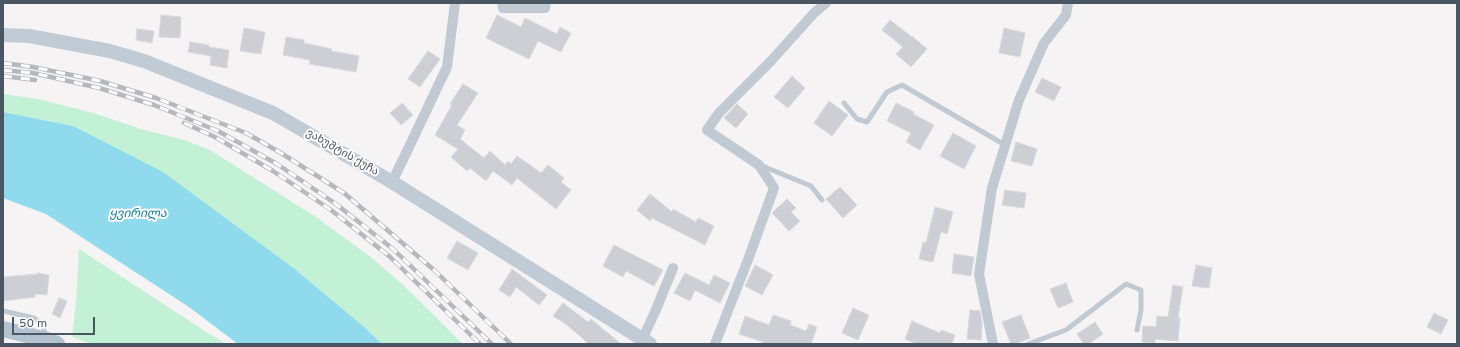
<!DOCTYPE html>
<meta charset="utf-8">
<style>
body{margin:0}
#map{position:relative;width:1460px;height:347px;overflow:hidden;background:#f5f3f3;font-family:Overpass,sans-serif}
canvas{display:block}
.frame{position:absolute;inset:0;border:4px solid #4a5661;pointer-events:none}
.scale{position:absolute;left:12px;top:317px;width:83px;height:18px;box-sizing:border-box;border:2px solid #4a5661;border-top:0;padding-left:5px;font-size:12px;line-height:14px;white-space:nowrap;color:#4a5661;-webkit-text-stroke:3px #fff;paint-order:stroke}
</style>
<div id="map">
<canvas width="1460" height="347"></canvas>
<div class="frame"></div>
<div class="scale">50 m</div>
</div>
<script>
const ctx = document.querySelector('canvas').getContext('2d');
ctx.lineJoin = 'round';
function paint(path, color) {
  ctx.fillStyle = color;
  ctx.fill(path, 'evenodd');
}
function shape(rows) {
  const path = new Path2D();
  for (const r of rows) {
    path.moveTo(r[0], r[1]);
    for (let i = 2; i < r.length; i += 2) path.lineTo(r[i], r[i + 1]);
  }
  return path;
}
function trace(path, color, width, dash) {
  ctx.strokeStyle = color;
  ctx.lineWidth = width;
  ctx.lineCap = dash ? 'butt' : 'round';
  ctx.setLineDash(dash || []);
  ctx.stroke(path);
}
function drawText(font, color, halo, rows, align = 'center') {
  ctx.font = font + ' Overpass,"Noto Sans Georgian",sans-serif';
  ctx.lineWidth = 4;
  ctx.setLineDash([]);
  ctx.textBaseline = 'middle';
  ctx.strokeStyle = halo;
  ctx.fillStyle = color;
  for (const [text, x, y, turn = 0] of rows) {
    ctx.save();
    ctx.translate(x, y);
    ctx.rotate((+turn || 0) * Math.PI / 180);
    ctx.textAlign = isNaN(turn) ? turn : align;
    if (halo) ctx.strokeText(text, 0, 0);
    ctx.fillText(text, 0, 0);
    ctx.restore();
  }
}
const green = shape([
 [3,94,38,99,93,113,141,129,184,140,210,150,316,217,372,258,401,283,463,344,382,344,363,326,296,270,73,126,3,112],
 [79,249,208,333,226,344,92,344,72,337,76,303]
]);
const water = shape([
 [3,112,73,126,163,172,296,270,363,326,382,344,238,344,189,307,46,214,3,198]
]);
const building = shape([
 [161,15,181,17,180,38,159,37,161,15],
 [497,15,521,27,525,18,557,34,560,27,571,33,561,52,538,41,529,59,486,38,497,15],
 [890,20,912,37,912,36,927,49,911,67,896,54,903,47,882,30,890,20],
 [244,28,265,32,261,54,240,51,244,28],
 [1004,28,1025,33,1020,57,999,53,1004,28],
 [137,29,154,31,152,43,136,40,137,29],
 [286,37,304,40,304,43,332,49,331,51,359,56,356,72,309,64,310,60,283,55,286,37],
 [190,42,209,45,209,47,229,50,227,68,210,65,211,56,188,52,190,42],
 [428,51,440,59,420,87,408,79,428,51],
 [792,76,805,88,788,108,774,97,792,76],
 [1042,78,1061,87,1054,101,1035,92,1042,78],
 [463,84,478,93,457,125,465,130,460,139,484,158,490,151,505,165,508,161,511,164,517,156,541,173,548,165,564,178,561,182,571,190,556,209,517,178,512,185,493,171,486,181,470,168,467,171,451,157,458,149,435,135,452,105,450,104,463,84],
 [829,101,848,115,832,136,814,123,829,101],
 [402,103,413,115,401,125,390,113,402,103],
 [896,103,914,112,913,114,934,125,920,150,906,142,911,133,887,121,896,103],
 [737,104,748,114,736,128,724,118,737,104],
 [953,133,976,146,964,169,940,156,953,133],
 [1016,142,1037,149,1032,166,1011,161,1016,142],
 [840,187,857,205,843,218,826,199,840,187],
 [1005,190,1026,193,1024,208,1002,205,1005,190],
 [650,194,672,212,673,209,696,222,698,218,714,226,705,245,652,218,650,221,637,210,650,194],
 [787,199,796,208,791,212,800,221,789,231,772,213,787,199],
 [935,207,953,212,947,234,941,232,933,262,919,259,923,242,926,243,935,207],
 [457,241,478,253,468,270,447,258,457,241],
 [614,245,663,270,654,286,626,271,623,277,603,266,614,245],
 [954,254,974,257,971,276,952,273,954,254],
 [755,265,773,275,762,295,745,286,755,265],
 [1196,265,1212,268,1209,288,1192,286,1196,265],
 [512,269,547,295,539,305,516,287,510,297,499,290,512,269],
 [38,273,49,275,47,295,35,294,35,297,3,301,3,277,38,274,38,273],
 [685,273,709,285,714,275,730,283,720,303,695,290,690,301,674,293,685,273],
 [1066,283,1073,302,1058,308,1050,289,1066,283],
 [1173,285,1183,287,1178,317,1180,318,1178,341,1155,339,1155,343,1142,342,1143,326,1156,327,1157,316,1168,317,1173,285],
 [59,298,67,301,60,318,52,314,59,298],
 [563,303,588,322,591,319,621,344,589,344,567,325,553,316,563,303],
 [853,308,869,315,858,340,842,333,853,308],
 [970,310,980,311,982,324,981,340,967,339,970,310],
 [1434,313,1448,320,1441,334,1427,327,1434,313],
 [773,315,791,321,790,325,806,331,809,324,817,327,811,344,762,344,763,342,739,334,745,316,769,325,773,315],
 [1021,315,1030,338,1015,344,1011,344,1002,322,1021,315],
 [912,321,940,333,941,330,955,335,952,344,917,344,905,339,912,321],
 [1095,322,1103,334,1088,344,1084,344,1077,334,1095,322]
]);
const lane = shape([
 [844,103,857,119,867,122,887,92,902,85,1005,145],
 [760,165,811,186,822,200],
 [3,311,34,318,43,325,46,337],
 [1028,344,1066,330,1126,284,1141,290,1141,310,1137,330]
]);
const street = shape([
 [502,3,503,8,545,8,546,3],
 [392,182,409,147,447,67,455,3],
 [642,340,655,312,673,268],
 [715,344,749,257,774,188,759,165,707,130,719,113,771,61,814,13,826,3],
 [993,344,979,274,992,188,1019,100,1044,43,1066,15,1068,3]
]);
const secondary = shape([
 [3,35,29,36,110,51,144,61,273,113,392,182,650,344]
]);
const primary = shape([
 [3,329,47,340,57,344]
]);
const rail = shape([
 [3,63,33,67,100,81,156,98,246,133,281,153,344,193,434,270,511,344],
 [3,70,33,73,99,88,154,105,218,131,277,164,336,204,393,249,492,344],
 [3,76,35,80],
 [184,123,215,137,273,171,331,210,389,256,480,344]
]);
const streetNames = [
 ["ვახუშტის ქუჩა",342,153,30]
];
const waterNames = [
 ["ყვირილა",138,215]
];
paint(green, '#c3f1d5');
paint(water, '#90daee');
paint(building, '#cdcfd5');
trace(building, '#d7d9de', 1);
trace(lane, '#c1cad2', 5);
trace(street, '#c1cad2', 10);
trace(secondary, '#c1cbd6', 14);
trace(primary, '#b3c2d1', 16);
trace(rail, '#b5b8bd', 4.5);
trace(rail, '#fff', 3, [9]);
drawText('11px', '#4a5661', '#fff', streetNames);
drawText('italic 12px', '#0c7c9b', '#fff', waterNames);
</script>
